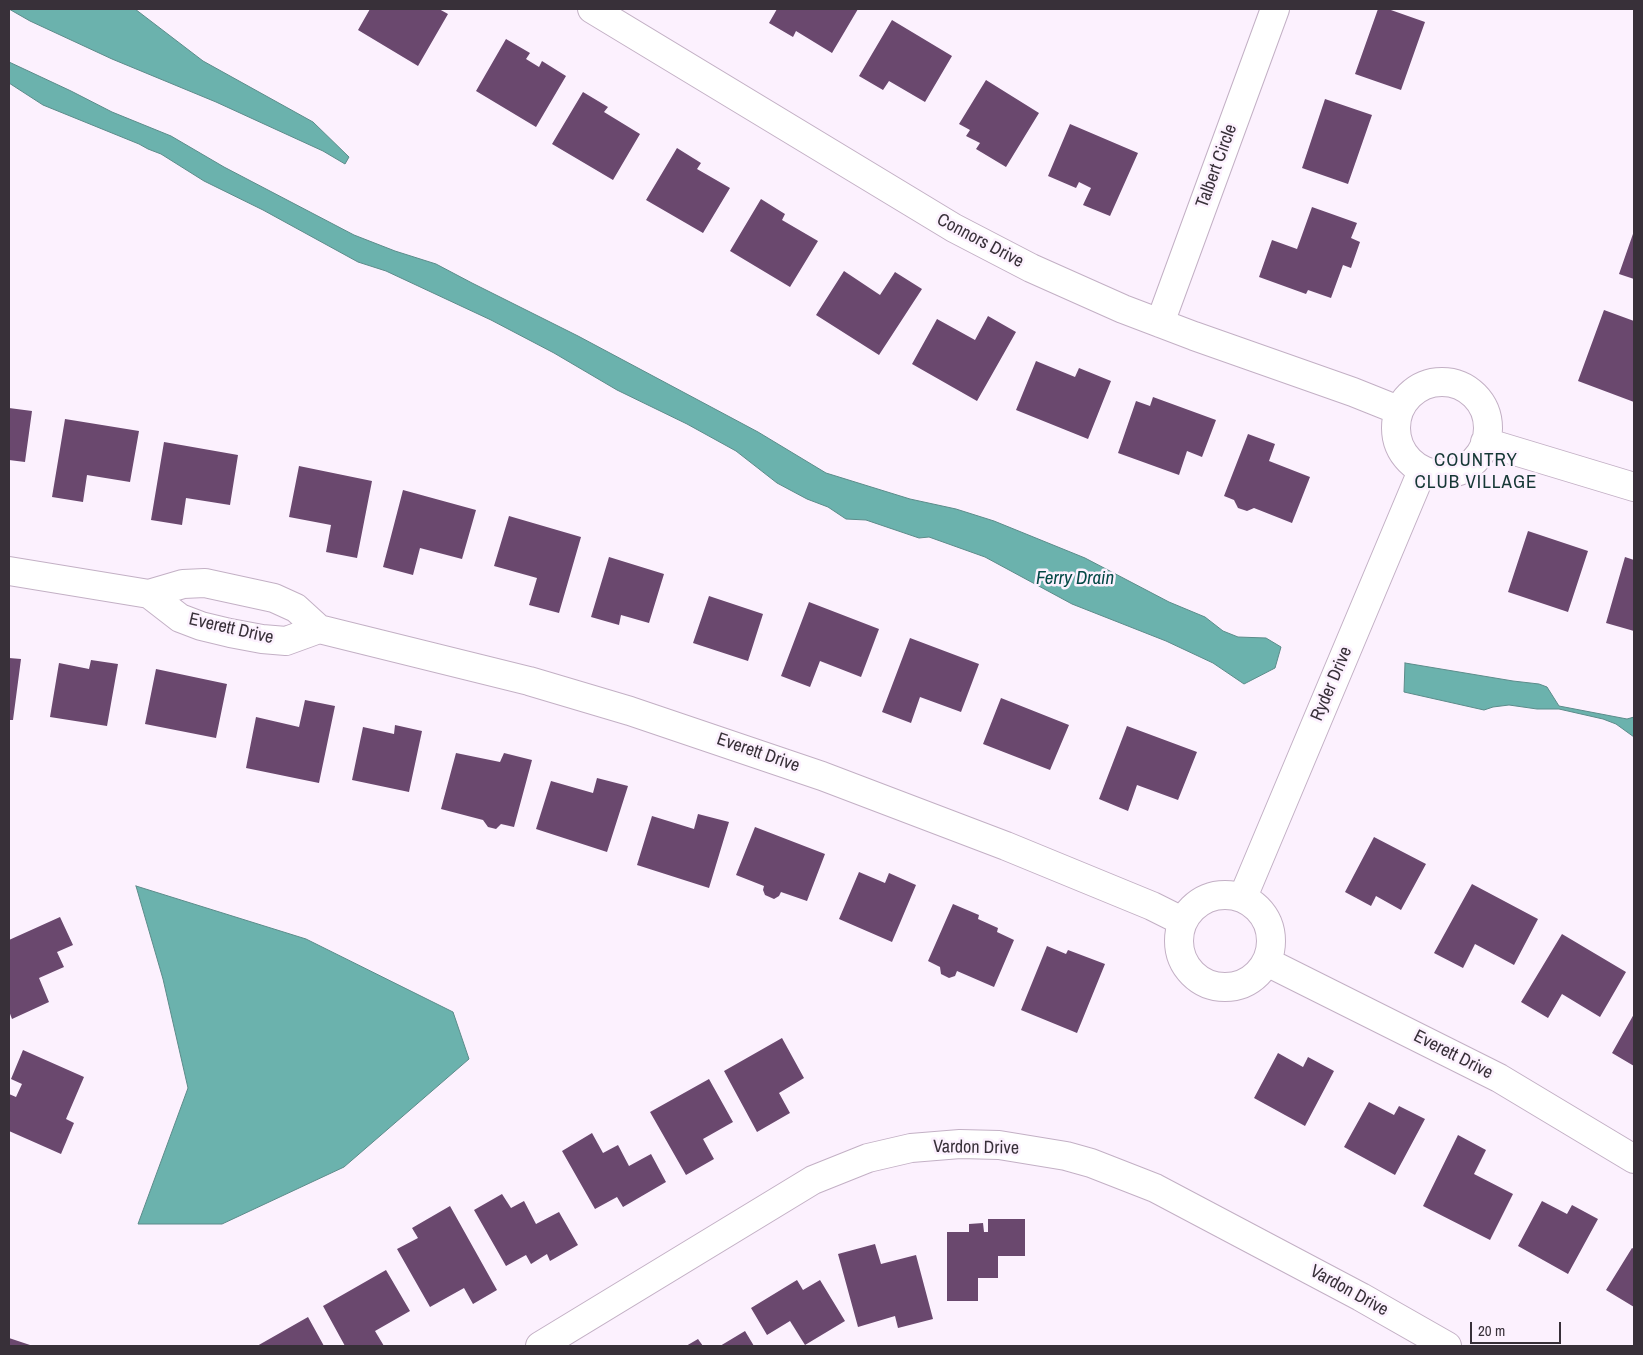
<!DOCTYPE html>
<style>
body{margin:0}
#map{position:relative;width:1643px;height:1355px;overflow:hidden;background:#fcf1fe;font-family:"Archivo Narrow",sans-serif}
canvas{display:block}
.frame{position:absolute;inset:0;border:10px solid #383039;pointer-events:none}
.scale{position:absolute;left:1470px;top:1322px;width:91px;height:22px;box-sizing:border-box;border:2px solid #383039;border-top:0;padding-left:6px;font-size:15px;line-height:18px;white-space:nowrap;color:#383039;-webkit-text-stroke:4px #fcf1fe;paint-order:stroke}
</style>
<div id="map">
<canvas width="1643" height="1355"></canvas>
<div class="frame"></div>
<div class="scale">20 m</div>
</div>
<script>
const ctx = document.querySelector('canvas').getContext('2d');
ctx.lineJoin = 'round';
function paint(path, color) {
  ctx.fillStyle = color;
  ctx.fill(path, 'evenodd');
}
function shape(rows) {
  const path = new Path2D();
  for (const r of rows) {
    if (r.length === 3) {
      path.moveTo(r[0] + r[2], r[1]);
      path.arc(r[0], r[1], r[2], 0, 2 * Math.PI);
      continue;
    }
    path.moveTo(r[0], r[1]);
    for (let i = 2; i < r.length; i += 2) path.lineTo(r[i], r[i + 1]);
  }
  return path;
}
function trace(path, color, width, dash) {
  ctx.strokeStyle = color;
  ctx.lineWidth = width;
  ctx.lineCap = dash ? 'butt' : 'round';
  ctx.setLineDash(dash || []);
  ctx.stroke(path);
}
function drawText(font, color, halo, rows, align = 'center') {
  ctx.font = font + ' "Archivo Narrow",sans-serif';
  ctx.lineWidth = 5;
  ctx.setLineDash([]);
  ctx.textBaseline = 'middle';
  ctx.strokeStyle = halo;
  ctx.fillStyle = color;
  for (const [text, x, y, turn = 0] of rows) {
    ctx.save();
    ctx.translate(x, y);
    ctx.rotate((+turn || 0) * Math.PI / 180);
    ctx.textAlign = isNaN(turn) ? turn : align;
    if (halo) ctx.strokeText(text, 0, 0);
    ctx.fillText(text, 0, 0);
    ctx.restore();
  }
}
const water = shape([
 [9,9,135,9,203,61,313,122,349,157,345,164,323,151,216,102,112,59,30,21,9,9],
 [9,62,71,91,112,112,171,136,224,167,354,235,395,251,436,264,472,283,578,336,758,432,826,473,910,499,956,509,994,521,1085,558,1169,602,1205,617,1223,631,1238,637,1266,638,1281,647,1275,668,1244,684,1213,663,1166,641,1072,604,985,557,929,537,919,538,866,520,846,519,828,507,807,499,777,483,736,451,687,424,617,390,554,353,491,320,386,271,358,262,263,210,204,181,161,154,148,149,139,144,43,105,9,83,9,62],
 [1405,663,1513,681,1539,684,1547,687,1559,706,1627,719,1634,717,1634,737,1616,724,1603,719,1559,709,1537,709,1509,705,1493,707,1484,710,1404,692,1405,663],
 [136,886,306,939,453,1012,469,1059,344,1167,222,1224,138,1224,188,1088,163,979,136,886]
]);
const building = shape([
 [370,9,439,9,448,14,418,66,358,30],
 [777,9,858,9,832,53,796,31,793,37,769,23],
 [1378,9,1388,9,1425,22,1401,90,1355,74],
 [892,20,952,56,925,102,889,81,883,90,859,76],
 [506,39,530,53,526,59,539,67,542,61,566,76,536,127,476,91],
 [986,80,1039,113,1006,167,976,149,980,143,966,136,970,130,959,124],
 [583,92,608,107,604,112,640,134,613,180,552,144],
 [1325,99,1372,115,1348,184,1302,168],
 [1070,124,1138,153,1110,216,1083,205,1091,188,1079,182,1076,188,1048,176],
 [677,148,701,163,697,169,730,188,703,233,646,200],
 [761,199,785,214,782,220,818,241,790,287,730,251],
 [1312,207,1357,223,1351,238,1360,242,1351,268,1343,265,1331,298,1308,290,1306,294,1259,277,1272,240,1297,249],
 [1634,231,1634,279,1619,274],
 [844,271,880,295,895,272,922,289,879,355,816,315],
 [1604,310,1634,321,1634,402,1578,381],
 [988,316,1016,332,977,401,912,364,937,319,975,340],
 [1036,361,1075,377,1079,368,1111,381,1088,439,1016,410],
 [1153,397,1216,420,1202,457,1187,451,1179,475,1118,453,1136,401,1150,406],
 [9,408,32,411,25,462,9,460],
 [65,419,139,431,130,482,87,475,83,502,52,497],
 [1248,434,1275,444,1269,461,1310,477,1292,523,1254,508,1247,511,1238,508,1234,500,1224,496],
 [164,442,238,455,230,505,186,498,182,525,151,520],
 [299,466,372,481,357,558,326,552,331,525,289,517],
 [403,490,476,510,462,559,420,548,413,575,383,567],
 [509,516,581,537,559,613,529,605,537,578,494,566],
 [1528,531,1588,551,1568,612,1508,592],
 [609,557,664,574,649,623,621,615,619,625,591,617],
 [1625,557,1634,560,1634,631,1606,623],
 [709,596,763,614,748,661,693,643],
 [809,602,879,629,861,677,820,661,810,687,781,676],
 [910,638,979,664,961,712,920,697,911,723,882,712],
 [9,658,21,659,13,720,9,720],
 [91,660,118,664,107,726,50,717,59,663,89,669],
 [156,669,227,684,216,738,145,724],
 [1001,698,1069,725,1050,770,983,744],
 [305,700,335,706,319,783,246,768,256,717,299,727],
 [395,725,422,731,409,792,352,780,363,727,394,734],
 [1127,726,1197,752,1178,800,1137,785,1128,811,1099,799],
 [456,753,500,762,504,753,532,760,514,827,501,824,496,829,488,827,483,820,441,809],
 [597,778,628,786,607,852,536,829,551,781,593,793],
 [698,814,729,822,709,888,637,865,652,816,694,829],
 [755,827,825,854,807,901,781,892,779,896,774,899,765,895,763,890,764,886,736,875],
 [1374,837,1426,864,1401,910,1376,896,1371,906,1345,892],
 [859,872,885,883,889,873,916,885,892,942,839,919],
 [1472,884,1538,919,1514,965,1475,944,1463,968,1434,953],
 [953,904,979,915,978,919,998,928,997,932,1014,940,994,987,957,971,955,976,949,978,941,974,940,967,928,961],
 [60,917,73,945,57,952,64,967,39,978,49,1002,12,1019,9,1011,9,961,10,960,9,940],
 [1562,934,1626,972,1600,1017,1562,994,1548,1018,1521,1002],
 [1047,946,1066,954,1068,950,1105,964,1077,1033,1021,1010],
 [1634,1014,1634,1066,1612,1053],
 [782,1038,804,1078,779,1093,790,1113,757,1132,724,1071],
 [23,1050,84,1077,66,1119,74,1123,61,1154,9,1131,9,1094,16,1097,22,1084,11,1079],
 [1278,1053,1303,1067,1308,1057,1334,1071,1305,1126,1254,1098],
 [709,1079,733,1122,703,1139,714,1159,686,1175,650,1112],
 [1369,1102,1394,1115,1399,1106,1425,1119,1395,1175,1344,1147],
 [592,1133,603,1153,618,1145,629,1166,651,1154,666,1182,623,1207,617,1197,595,1209,562,1151],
 [1458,1135,1486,1150,1474,1174,1513,1194,1490,1240,1423,1206],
 [502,1194,511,1208,524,1201,536,1224,559,1212,578,1245,550,1261,547,1254,531,1264,526,1255,506,1266,474,1210],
 [1542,1201,1567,1214,1572,1205,1598,1219,1568,1274,1518,1246],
 [450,1206,497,1290,473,1304,464,1288,430,1307,397,1249,418,1238,412,1228],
 [988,1219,1025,1219,1025,1256,998,1256,998,1278,978,1278,978,1301,947,1301,947,1232,969,1232,969,1224,983,1223,984,1232,988,1232],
 [875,1244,881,1264,916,1255,933,1319,898,1328,895,1316,858,1327,838,1254],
 [1632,1248,1634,1249,1634,1307,1606,1290],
 [386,1270,410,1311,375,1331,384,1346,345,1346,323,1306],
 [797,1280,803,1290,820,1280,845,1321,805,1345,790,1321,767,1335,751,1308],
 [308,1317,324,1346,257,1346],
 [745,1331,754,1346,720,1346],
 [9,1338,33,1346,9,1346],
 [698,1339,703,1346,686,1346]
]);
const minor = shape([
 [592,9,954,228,1031,268,1123,309,1194,336,1353,392,1398,410],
 [1160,323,1275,9],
 [1442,428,46],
 [1485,442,1634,487],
 [9,571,149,594,183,584,205,583,274,598,296,608,319,629,529,681,630,711,822,776,1006,846,1152,906,1182,921],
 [149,594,180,618,201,626,230,633,262,639,286,641,319,629],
 [1225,941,46],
 [1243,897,1422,471],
 [1267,962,1499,1078,1634,1159],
 [540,1346,813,1180,868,1158,911,1148,960,1144,999,1145,1066,1156,1091,1163,1155,1188,1361,1297,1447,1346]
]);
const streetNames = [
 ["Talbert Circle",1217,166,-70],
 ["Connors Drive",980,241,28],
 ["Everett Drive",231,629,13],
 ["Ryder Drive",1332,684,-67],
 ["Everett Drive",758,753,19],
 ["Everett Drive",1453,1055,27],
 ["Vardon Drive",976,1148,1],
 ["Vardon Drive",1349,1291,29]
];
const neighbourhoodNames = [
 ["COUNTRY",1476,461],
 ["CLUB VILLAGE",1476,483]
];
const waterNames = [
 ["Ferry Drain",1075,579]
];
paint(water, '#6bb2ad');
trace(water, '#5c8b8a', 1);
paint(building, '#6a486e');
trace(minor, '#c3b0c5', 30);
trace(minor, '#fff', 28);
drawText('18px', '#383039', '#fcf1fe', streetNames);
ctx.letterSpacing = '1px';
drawText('19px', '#153735', '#fcf1fe', neighbourhoodNames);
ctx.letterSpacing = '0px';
drawText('italic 19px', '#034845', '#fcf1fe', waterNames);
</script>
